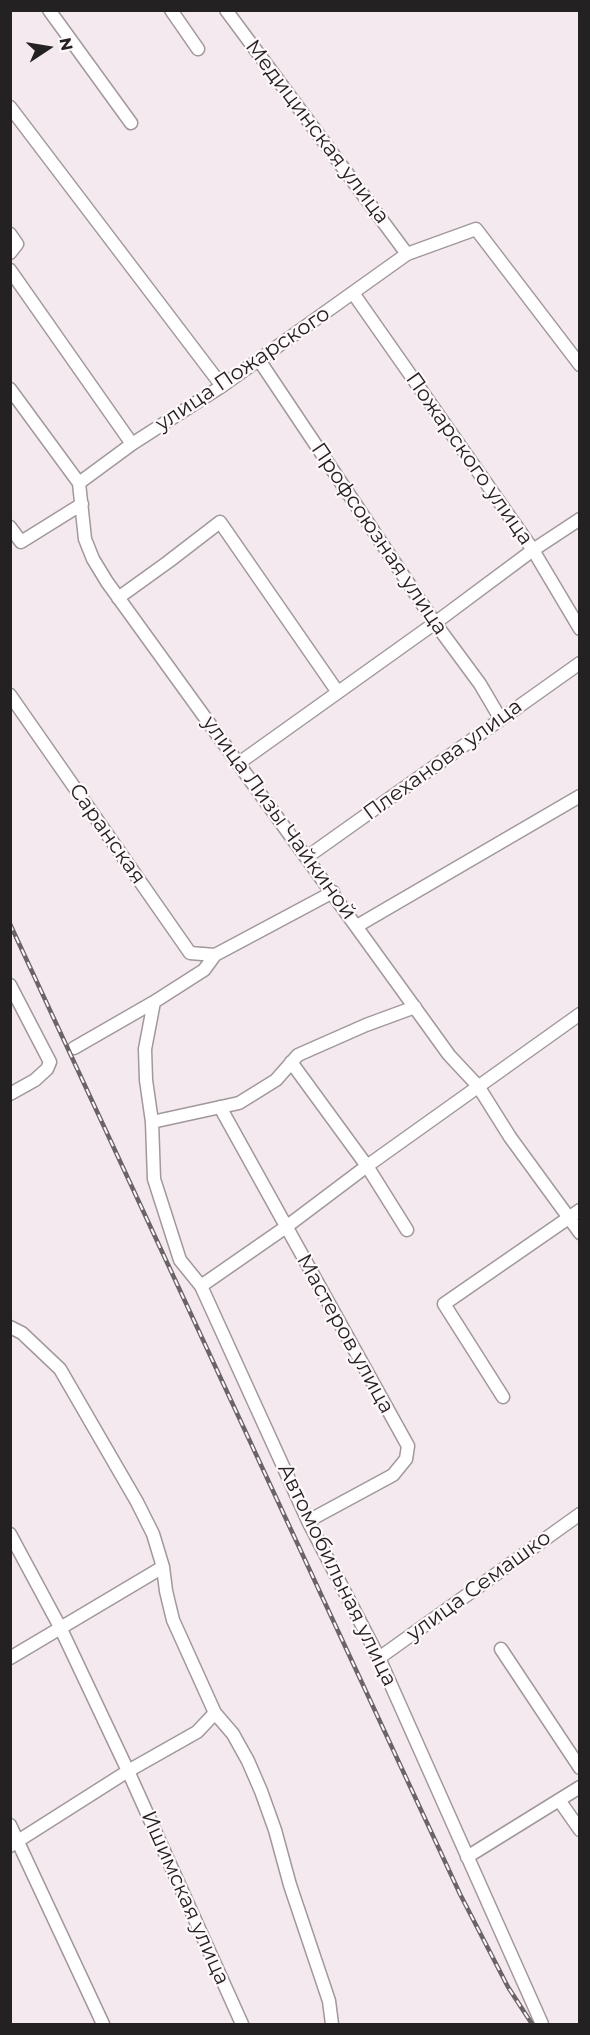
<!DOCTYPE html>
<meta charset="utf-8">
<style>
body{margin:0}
#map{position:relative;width:590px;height:2035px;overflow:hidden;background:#f4e9ee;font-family:Montserrat,sans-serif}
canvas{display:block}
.frame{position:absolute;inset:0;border:12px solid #242122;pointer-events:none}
.north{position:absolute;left:18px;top:18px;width:60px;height:60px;-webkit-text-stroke:4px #fff8fa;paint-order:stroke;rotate:78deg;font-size:16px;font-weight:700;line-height:24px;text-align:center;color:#242122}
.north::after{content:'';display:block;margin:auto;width:21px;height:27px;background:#242122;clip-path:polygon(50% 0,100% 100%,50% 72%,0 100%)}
</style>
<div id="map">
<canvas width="590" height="2035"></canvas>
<div class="frame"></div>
<div class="north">N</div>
</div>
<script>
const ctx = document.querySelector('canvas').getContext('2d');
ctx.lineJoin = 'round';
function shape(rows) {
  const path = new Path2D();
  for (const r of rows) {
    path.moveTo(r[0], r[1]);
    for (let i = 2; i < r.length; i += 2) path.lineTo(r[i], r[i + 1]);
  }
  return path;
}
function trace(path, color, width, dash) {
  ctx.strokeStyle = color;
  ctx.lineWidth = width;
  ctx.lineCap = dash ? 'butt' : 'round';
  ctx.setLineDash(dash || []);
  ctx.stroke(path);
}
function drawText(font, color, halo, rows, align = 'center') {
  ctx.font = font + ' Montserrat,sans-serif';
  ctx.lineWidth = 4.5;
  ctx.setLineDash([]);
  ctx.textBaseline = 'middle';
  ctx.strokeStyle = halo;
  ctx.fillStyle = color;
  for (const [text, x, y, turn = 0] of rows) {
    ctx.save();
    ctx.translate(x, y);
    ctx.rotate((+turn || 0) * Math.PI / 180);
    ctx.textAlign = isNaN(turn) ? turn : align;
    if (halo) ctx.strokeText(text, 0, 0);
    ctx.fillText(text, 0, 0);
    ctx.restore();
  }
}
const minor = shape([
 [49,10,131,123],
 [171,10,198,49],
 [226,10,407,254],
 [10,107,222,386],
 [10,234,17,244,10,253],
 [10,270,132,444],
 [353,293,533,550,580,629],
 [259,360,435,623,480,684,500,718],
 [10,389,79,483,85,539,93,559,107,582,431,1030,449,1055,478,1086,510,1137,580,1233],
 [79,483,132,444,222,386,407,254,476,229,580,365],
 [10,527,21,542,82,504],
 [118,598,168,562,220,522,337,691],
 [10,695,190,953,215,955],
 [239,763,435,623,533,550,580,519],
 [307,857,580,663],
 [357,926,580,796],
 [10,985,50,1062,47,1069,35,1080,10,1094],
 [154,1002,145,1049,146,1080,152,1122,154,1179,180,1260,201,1286,308,1521,379,1658,542,2024],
 [74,1048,154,1002,204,970,215,955,333,892],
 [291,1062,367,1166,407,1230],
 [220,1107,408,1446,406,1459,393,1475,308,1521],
 [152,1122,239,1103,276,1080,298,1055,366,1025,415,1007],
 [201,1286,286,1227,367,1166,580,1014],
 [10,1327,22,1333,60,1369,137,1502,153,1534,163,1567,166,1591,173,1620,215,1713,197,1732,128,1771,10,1846],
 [503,1397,444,1304,580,1210],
 [10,1534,60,1627,128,1771,242,2024],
 [501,1649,580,1768],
 [10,1658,163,1567],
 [379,1658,580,1514],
 [215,1713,233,1734,248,1761,261,1791,275,1830,290,1885,329,2001,332,2024],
 [559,1800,580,1830],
 [10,1825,103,2024],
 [467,1857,580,1787]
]);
const rail = shape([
 [10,924,460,1894,508,1987,532,2024]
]);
const streetNames = [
 ["Медицинская улица",317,132,53],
 ["улица Пожарского",243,369,-34],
 ["Пожарского улица",469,459,55],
 ["Профсоюзная улица",379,539,56],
 ["Плеханова улица",443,760,-36],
 ["улица Лизы Чайкиной",279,818,54],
 ["Саранская",107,834,55],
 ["Мастеров улица",345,1334,61],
 ["Автомобильная улица",337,1575,64],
 ["улица Семашко",479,1586,-36],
 ["Ишимская улица",185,1898,66]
];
trace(minor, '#a1989b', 15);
trace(minor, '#fff', 12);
trace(rail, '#6a6467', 4.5);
trace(rail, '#fff8fa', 2, [7]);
drawText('21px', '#242122', '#fff8fa', streetNames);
</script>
